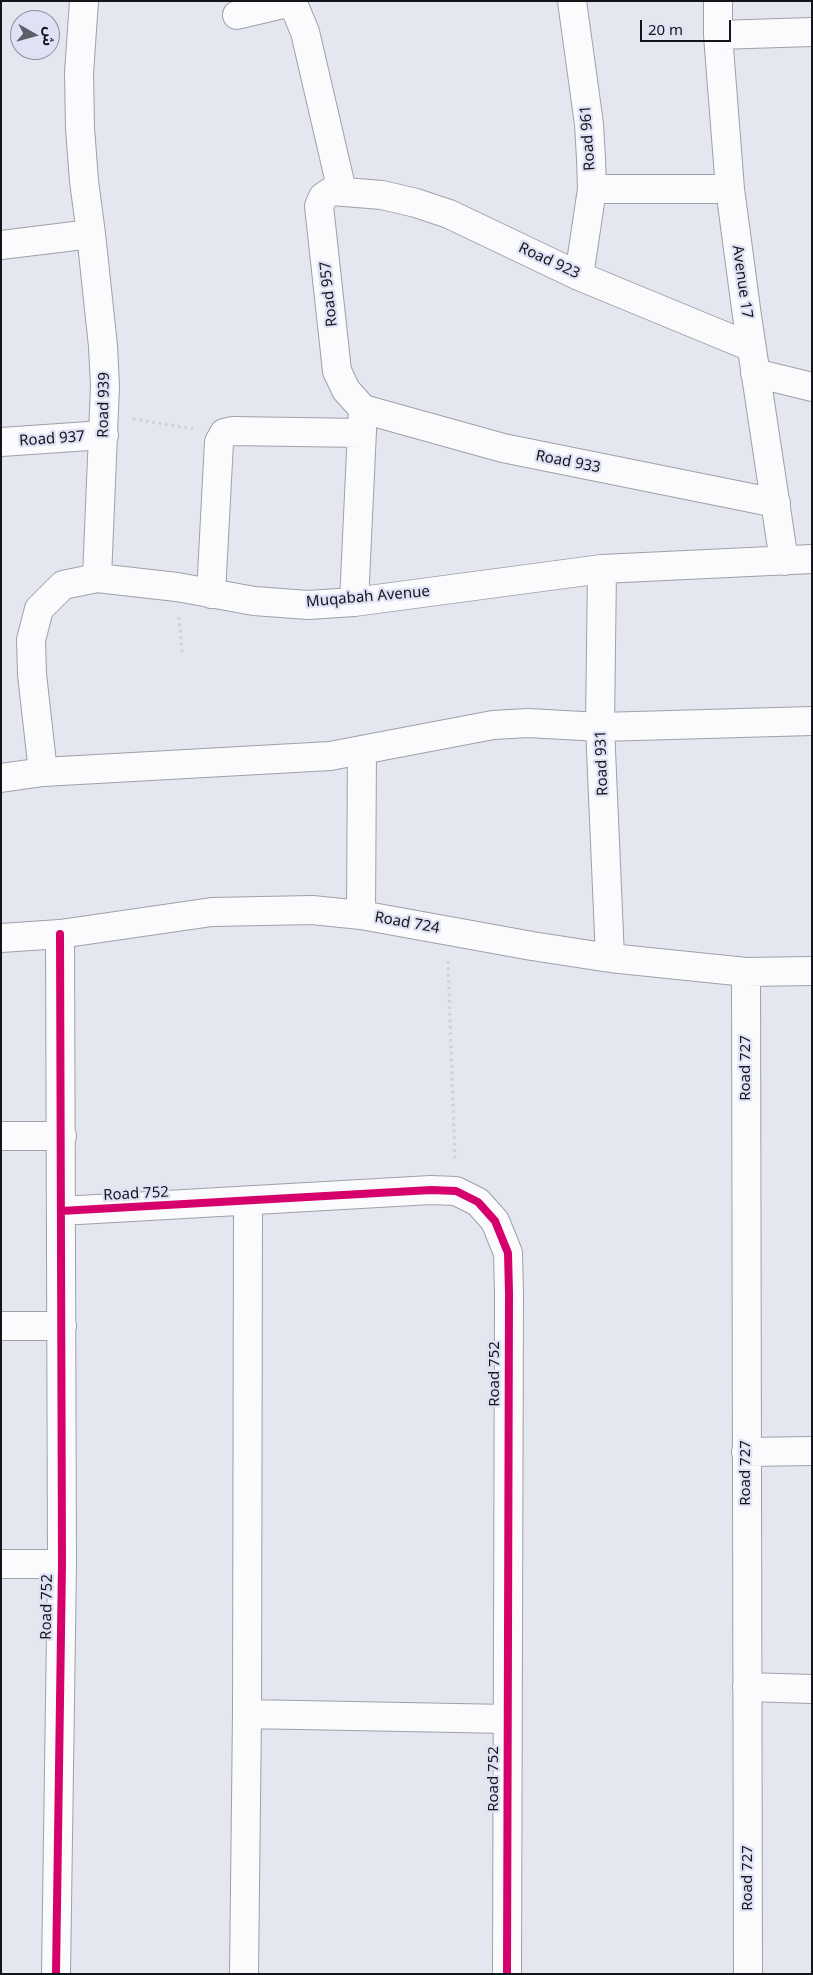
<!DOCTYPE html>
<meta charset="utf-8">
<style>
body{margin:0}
#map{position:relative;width:813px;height:1975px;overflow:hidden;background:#e4e6f0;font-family:"Noto Sans","Noto Sans Arabic",sans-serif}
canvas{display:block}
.frame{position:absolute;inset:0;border:2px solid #14151c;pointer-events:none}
.north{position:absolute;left:10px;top:10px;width:50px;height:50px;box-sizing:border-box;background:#dfe2f5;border:1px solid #8e909e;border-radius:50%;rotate:97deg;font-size:14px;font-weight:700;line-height:20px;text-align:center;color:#14151c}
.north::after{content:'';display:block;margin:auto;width:18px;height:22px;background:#5d5e66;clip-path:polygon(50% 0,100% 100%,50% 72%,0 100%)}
.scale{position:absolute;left:640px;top:20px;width:91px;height:22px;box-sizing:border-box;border:2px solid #14151c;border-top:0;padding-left:6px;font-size:15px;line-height:18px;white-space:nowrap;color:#14151c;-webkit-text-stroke:4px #dfe2f5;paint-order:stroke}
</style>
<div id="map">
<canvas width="813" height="1975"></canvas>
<div class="frame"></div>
<div class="north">ش</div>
<div class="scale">20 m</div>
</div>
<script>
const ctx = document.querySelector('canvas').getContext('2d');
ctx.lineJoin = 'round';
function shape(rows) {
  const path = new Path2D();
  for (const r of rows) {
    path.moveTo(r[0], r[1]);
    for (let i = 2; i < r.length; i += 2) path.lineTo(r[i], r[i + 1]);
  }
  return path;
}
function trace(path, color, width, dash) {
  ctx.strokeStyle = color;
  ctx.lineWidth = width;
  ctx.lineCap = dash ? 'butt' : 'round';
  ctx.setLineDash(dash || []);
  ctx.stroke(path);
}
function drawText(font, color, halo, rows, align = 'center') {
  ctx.font = font + ' "Noto Sans",sans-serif';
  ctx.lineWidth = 4.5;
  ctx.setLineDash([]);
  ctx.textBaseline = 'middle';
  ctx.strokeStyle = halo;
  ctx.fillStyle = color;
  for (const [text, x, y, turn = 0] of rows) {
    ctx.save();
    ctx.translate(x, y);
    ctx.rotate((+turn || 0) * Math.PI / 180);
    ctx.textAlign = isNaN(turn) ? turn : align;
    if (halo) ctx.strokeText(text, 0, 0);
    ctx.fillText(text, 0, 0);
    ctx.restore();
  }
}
const path = shape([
 [133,419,194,429],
 [179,617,182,653],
 [448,961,455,1162]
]);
const minor = shape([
 [84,1,79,73,80,128,84,181,91,234,103,346,105,386,97,578],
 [292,1,305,32,342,191],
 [572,1,589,124,591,159,592,189,579,276],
 [718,1,718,35,730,189,747,316,784,561],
 [237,15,292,2],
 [718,35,812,32],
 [592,189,730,189],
 [1,245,91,234],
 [755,373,812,387],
 [363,409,503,448,776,503],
 [1,442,104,435],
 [602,569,600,727,610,958],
 [211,594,219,442,224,433,232,431,362,433],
 [354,602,363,409,346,390,337,371,319,206,323,197,332,191,382,195,416,203,449,214,579,276,751,347],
 [43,772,32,674,31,640,39,609,63,585,97,578,177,587,254,601,308,605,354,602,602,569,812,559],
 [1,778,43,772,330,756,493,725,528,723,600,727,812,721],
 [361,915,362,750],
 [1,938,60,934,212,912,312,910,361,915,532,946,610,958,746,972,812,971],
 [746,972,748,1974],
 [1,1136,62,1136],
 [61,1211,431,1190,456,1191,478,1202,495,1221,508,1253,509,1293,507,1974],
 [1,1326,62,1326],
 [746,1452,812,1451],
 [1,1564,62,1564],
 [747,1687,812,1689],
 [247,1714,508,1719],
 [56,1974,62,1564,60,934],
 [244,1974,247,1714,248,1202]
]);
const cycleway = shape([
 [61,1211,431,1190,456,1191,478,1202,495,1221,508,1253,509,1293,507,1974],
 [56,1974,62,1564,60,934]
]);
const streetNames = [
 ["Road 961",588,138,-94],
 ["Road 923",549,261,25],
 ["Avenue 17",742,282,82],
 ["Road 957",329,294,-96],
 ["Road 939",104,405,-89],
 ["Road 937",52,439,-4],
 ["Road 933",568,462,11],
 ["Muqabah Avenue",368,597,-5],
 ["Road 931",602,763,-92],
 ["Road 724",407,923,10],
 ["Road 727",746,1068,-90],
 ["Road 752",136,1194,-3],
 ["Road 752",495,1374,-90],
 ["Road 727",746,1473,-90],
 ["Road 752",47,1607,-89],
 ["Road 752",494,1779,-90],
 ["Road 727",748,1878,-90]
];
trace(minor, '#9fa1a8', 30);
trace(path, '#d0d1d4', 3, [2.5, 4]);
trace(minor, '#fbfbfd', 28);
trace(cycleway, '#d6006c', 8);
drawText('15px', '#14151c', '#dfe2f5', streetNames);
</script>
